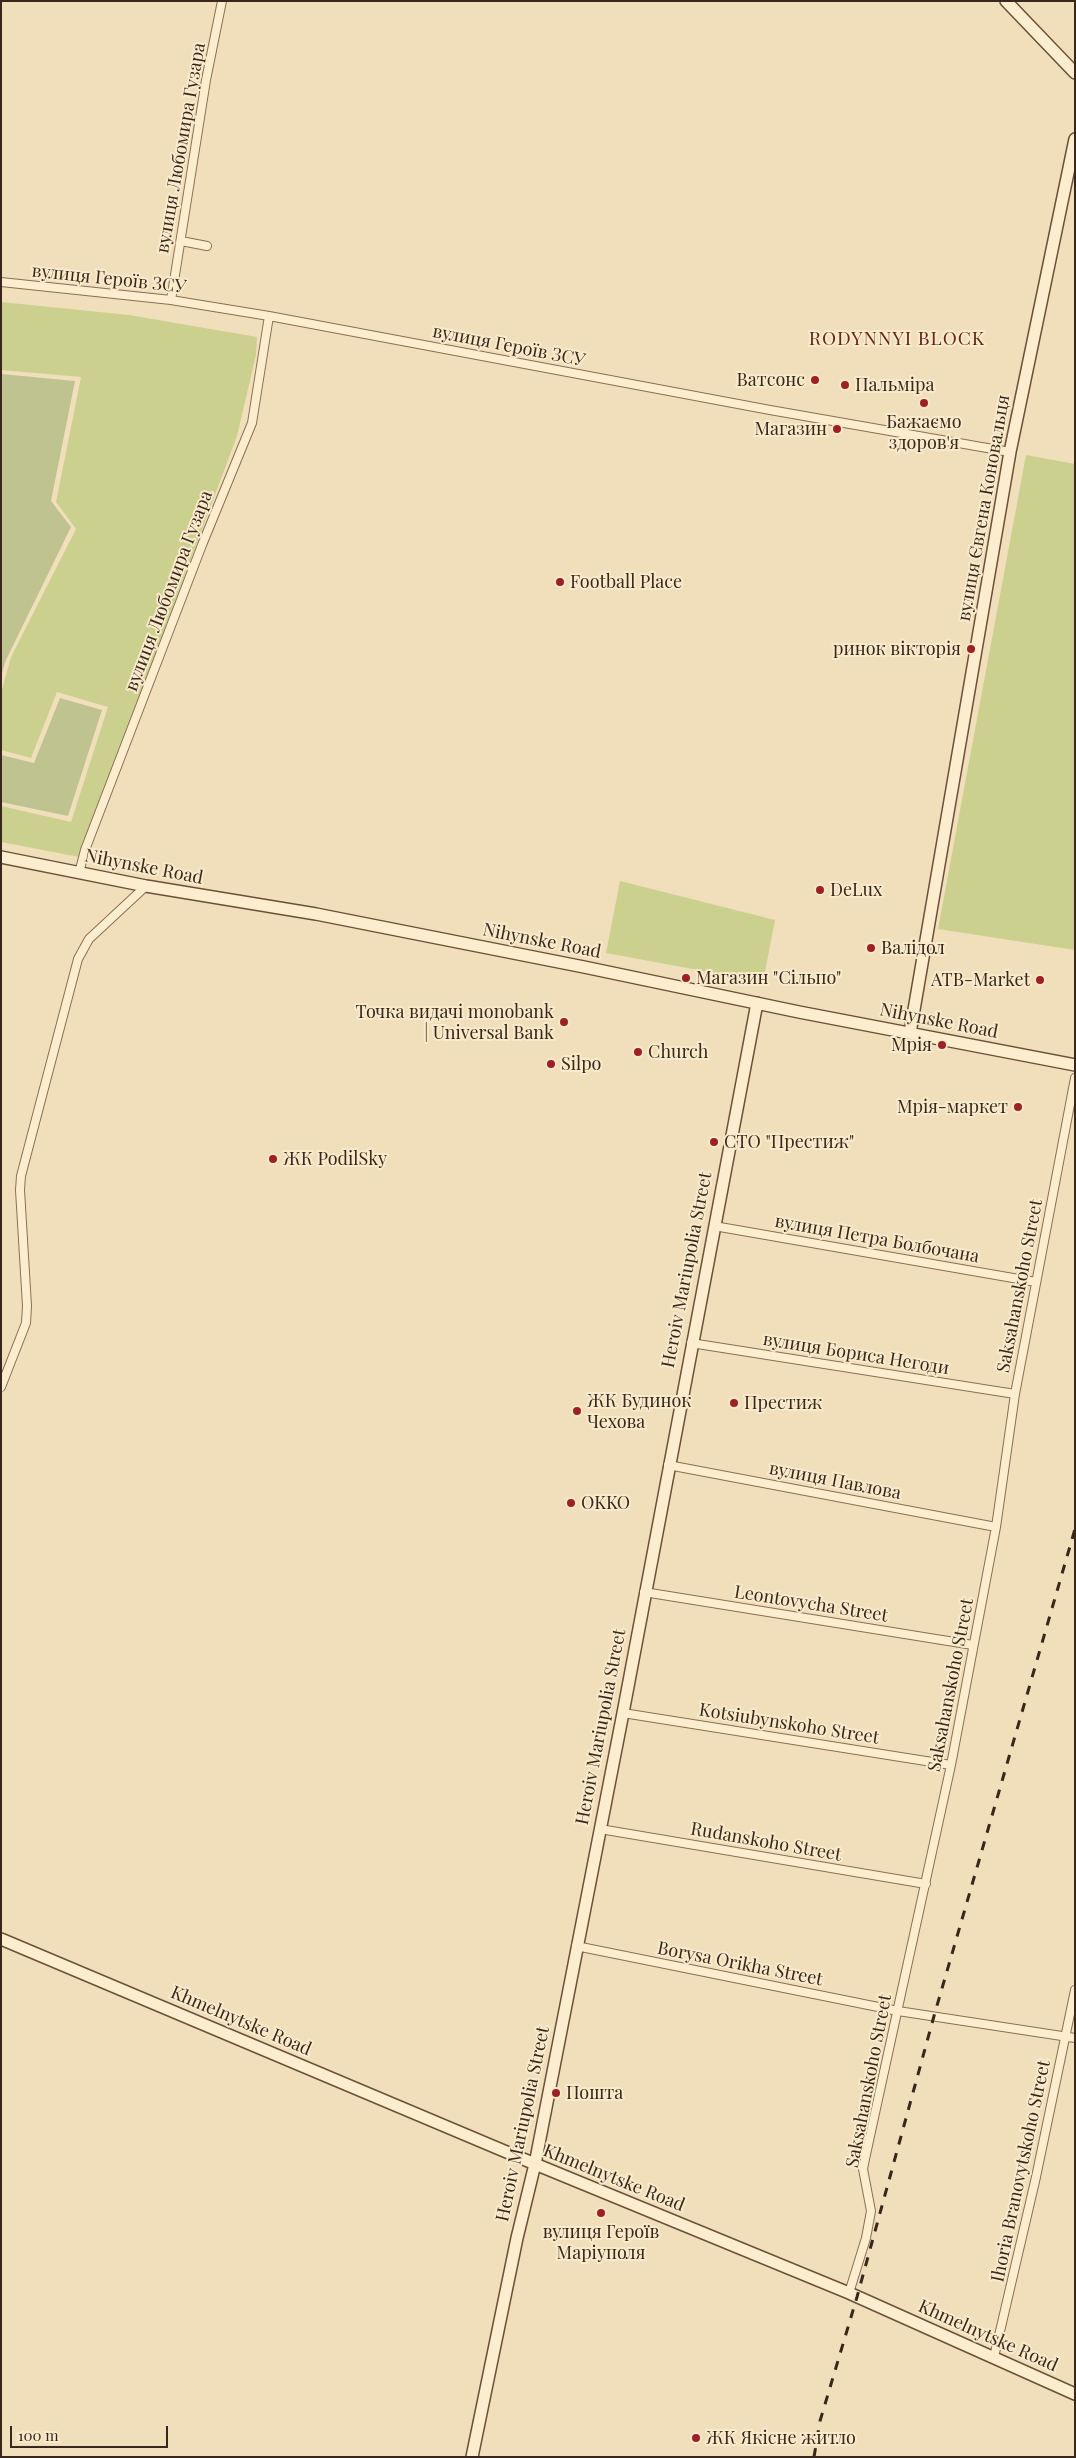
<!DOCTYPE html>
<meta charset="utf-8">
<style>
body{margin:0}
#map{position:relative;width:1076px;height:2458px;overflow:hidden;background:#f1dfbb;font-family:"Playfair Display",serif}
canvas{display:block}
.frame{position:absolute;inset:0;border:2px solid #38271a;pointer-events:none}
.scale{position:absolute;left:10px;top:2426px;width:158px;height:22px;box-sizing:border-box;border:2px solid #38271a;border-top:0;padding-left:6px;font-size:15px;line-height:18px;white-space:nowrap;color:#38271a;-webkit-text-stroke:4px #f8eacb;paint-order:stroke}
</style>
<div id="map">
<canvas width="1076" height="2458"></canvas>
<div class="frame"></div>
<div class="scale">100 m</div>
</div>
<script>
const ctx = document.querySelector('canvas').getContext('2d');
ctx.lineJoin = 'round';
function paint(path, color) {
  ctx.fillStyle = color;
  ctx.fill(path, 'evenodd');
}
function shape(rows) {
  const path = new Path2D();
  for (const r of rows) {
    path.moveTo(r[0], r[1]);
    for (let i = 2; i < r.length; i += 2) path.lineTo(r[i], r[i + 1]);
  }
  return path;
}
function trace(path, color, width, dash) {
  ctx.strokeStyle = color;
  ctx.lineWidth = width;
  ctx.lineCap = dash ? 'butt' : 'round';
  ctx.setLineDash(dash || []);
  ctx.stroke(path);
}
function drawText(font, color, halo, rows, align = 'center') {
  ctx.font = font + ' "Playfair Display",serif';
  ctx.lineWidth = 4;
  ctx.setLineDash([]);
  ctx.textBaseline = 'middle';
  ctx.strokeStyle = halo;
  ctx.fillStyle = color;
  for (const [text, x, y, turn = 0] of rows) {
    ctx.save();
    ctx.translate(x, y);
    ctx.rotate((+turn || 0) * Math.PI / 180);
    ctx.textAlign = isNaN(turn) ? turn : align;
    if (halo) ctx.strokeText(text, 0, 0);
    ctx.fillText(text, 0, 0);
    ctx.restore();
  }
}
const green = shape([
 [1,302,129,315,257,337,256,355,237,436,79,857,1,842,1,806,71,822,108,707,57,692,31,758,1,750,1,693,11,657,76,529,56,502,81,377,1,370],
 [1026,455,1075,464,1075,950,938,929],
 [620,881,775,920,763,982,606,953]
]);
const cemetery = shape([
 [1,374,75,381,51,501,71,527,6,660,1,676],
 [60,698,102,710,68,816,1,802,1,755,34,763]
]);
const street = shape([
 [181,241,207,246],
 [1,282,171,300,269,316,770,410,1010,452],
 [171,300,206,80,222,1],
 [79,873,85,850,202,545,252,423,269,316],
 [714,1226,1036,1282],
 [691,1343,1015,1394],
 [1,1387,26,1323,27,1306,20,1190,21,1176,78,959,89,939,146,886],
 [668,1465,996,1527],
 [644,1592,973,1645],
 [623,1713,951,1765],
 [600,1829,926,1884],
 [576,1946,898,2011,1075,2038],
 [849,2293,866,2238,871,2211,863,2169,865,2159,951,1765,996,1527,1015,1394,1075,1078],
 [994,2357,1036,2177,1075,1990]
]);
const secondary = shape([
 [1006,1,1075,73],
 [1,857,146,886,316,914,584,967,799,1012,1075,1065],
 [910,1033,1010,452,1075,139],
 [1,1939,535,2164,849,2293,1075,2394],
 [472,2457,517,2238,535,2164,623,1713,757,1003]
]);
const rail = shape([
 [814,2457,820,2421,857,2297,934,2016,1075,1529]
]);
const markers = [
 [815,380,5,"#9e1f24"],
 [845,385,5,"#9e1f24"],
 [924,403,5,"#9e1f24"],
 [837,429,5,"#9e1f24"],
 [560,582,5,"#9e1f24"],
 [971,649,5,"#9e1f24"],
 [820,890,5,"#9e1f24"],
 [871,948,5,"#9e1f24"],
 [686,978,5,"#9e1f24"],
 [1040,980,5,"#9e1f24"],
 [564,1022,5,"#9e1f24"],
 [942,1045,5,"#9e1f24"],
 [638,1052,5,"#9e1f24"],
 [551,1064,5,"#9e1f24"],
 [1018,1107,5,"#9e1f24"],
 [714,1142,5,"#9e1f24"],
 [273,1159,5,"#9e1f24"],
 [734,1403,5,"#9e1f24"],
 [577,1411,5,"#9e1f24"],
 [571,1503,5,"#9e1f24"],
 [556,2093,5,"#9e1f24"],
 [601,2213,5,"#9e1f24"],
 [696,2438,5,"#9e1f24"]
];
const streetNames = [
 ["вулиця Любомира Гузара",181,148,-80],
 ["вулиця Героїв ЗСУ",109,279,6],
 ["вулиця Героїв ЗСУ",509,346,11],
 ["вулиця Євгена Коновальця",984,508,-80],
 ["вулиця Любомира Гузара",169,591,-69],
 ["Nihynske Road",144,867,11],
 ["Nihynske Road",542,941,11],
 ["Nihynske Road",939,1021,11],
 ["вулиця Петра Болбочана",877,1239,10],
 ["Heroiv Mariupolia Street",687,1270,-79],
 ["Saksahanskoho Street",1020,1286,-79],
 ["вулиця Бориса Негоди",856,1354,9],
 ["вулиця Павлова",835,1481,11],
 ["Leontovycha Street",811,1604,9],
 ["Saksahanskoho Street",951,1685,-79],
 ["Kotsiubynskoho Street",789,1724,9],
 ["Heroiv Mariupolia Street",601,1727,-79],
 ["Rudanskoho Street",766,1842,10],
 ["Borysa Orikha Street",740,1964,11],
 ["Khmelnytske Road",241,2021,23],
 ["Saksahanskoho Street",869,2081,-79],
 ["Heroiv Mariupolia Street",523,2124,-78],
 ["Ihoria Branovytskoho Street",1021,2171,-78],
 ["Khmelnytske Road",614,2178,22],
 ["Khmelnytske Road",988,2336,24]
];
const poiNames = [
 ["Ватсонс",805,380,"right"],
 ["Пальміра",855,385],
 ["Бажаємо",924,422,"center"],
 ["здоров'я",924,443,"center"],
 ["Магазин",827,429,"right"],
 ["Football Place",570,582],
 ["ринок вікторія",961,649,"right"],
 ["DeLux",830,890],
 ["Валідол",881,948],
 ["Магазин \"Сільпо\"",696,978],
 ["ATB-Market",1030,980,"right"],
 ["Точка видачі monobank",554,1012,"right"],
 ["| Universal Bank",554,1033,"right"],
 ["Мрія",932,1045,"right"],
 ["Church",648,1052],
 ["Silpo",561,1064],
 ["Мрія-маркет",1008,1107,"right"],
 ["СТО \"Престиж\"",724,1142],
 ["ЖК PodilSky",283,1159],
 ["ЖК Будинок",587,1401],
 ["Чехова",587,1422],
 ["Престиж",744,1403],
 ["OKKO",581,1503],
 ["Пошта",566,2093],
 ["вулиця Героїв",601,2232,"center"],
 ["Маріуполя",601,2253,"center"],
 ["ЖК Якісне житло",706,2438]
];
const neighbourhoodNames = [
 ["RODYNNYI BLOCK",897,339]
];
paint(green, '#cbd08f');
paint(cemetery, '#bfc38f');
trace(street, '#8a6f54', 10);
trace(secondary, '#6b5037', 14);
trace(street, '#fcedcf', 8);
trace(secondary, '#fcedcf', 11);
trace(rail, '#38271a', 3, [9, 9]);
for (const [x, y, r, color] of markers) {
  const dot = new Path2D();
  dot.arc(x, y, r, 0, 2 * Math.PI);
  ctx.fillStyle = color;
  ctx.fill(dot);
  trace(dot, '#f8eacb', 2);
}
drawText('18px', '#38271a', '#f8eacb', streetNames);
drawText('18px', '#38271a', '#f8eacb', poiNames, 'left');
ctx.letterSpacing = '1px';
drawText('19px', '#682416', '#f8eacb', neighbourhoodNames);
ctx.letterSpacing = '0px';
</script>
